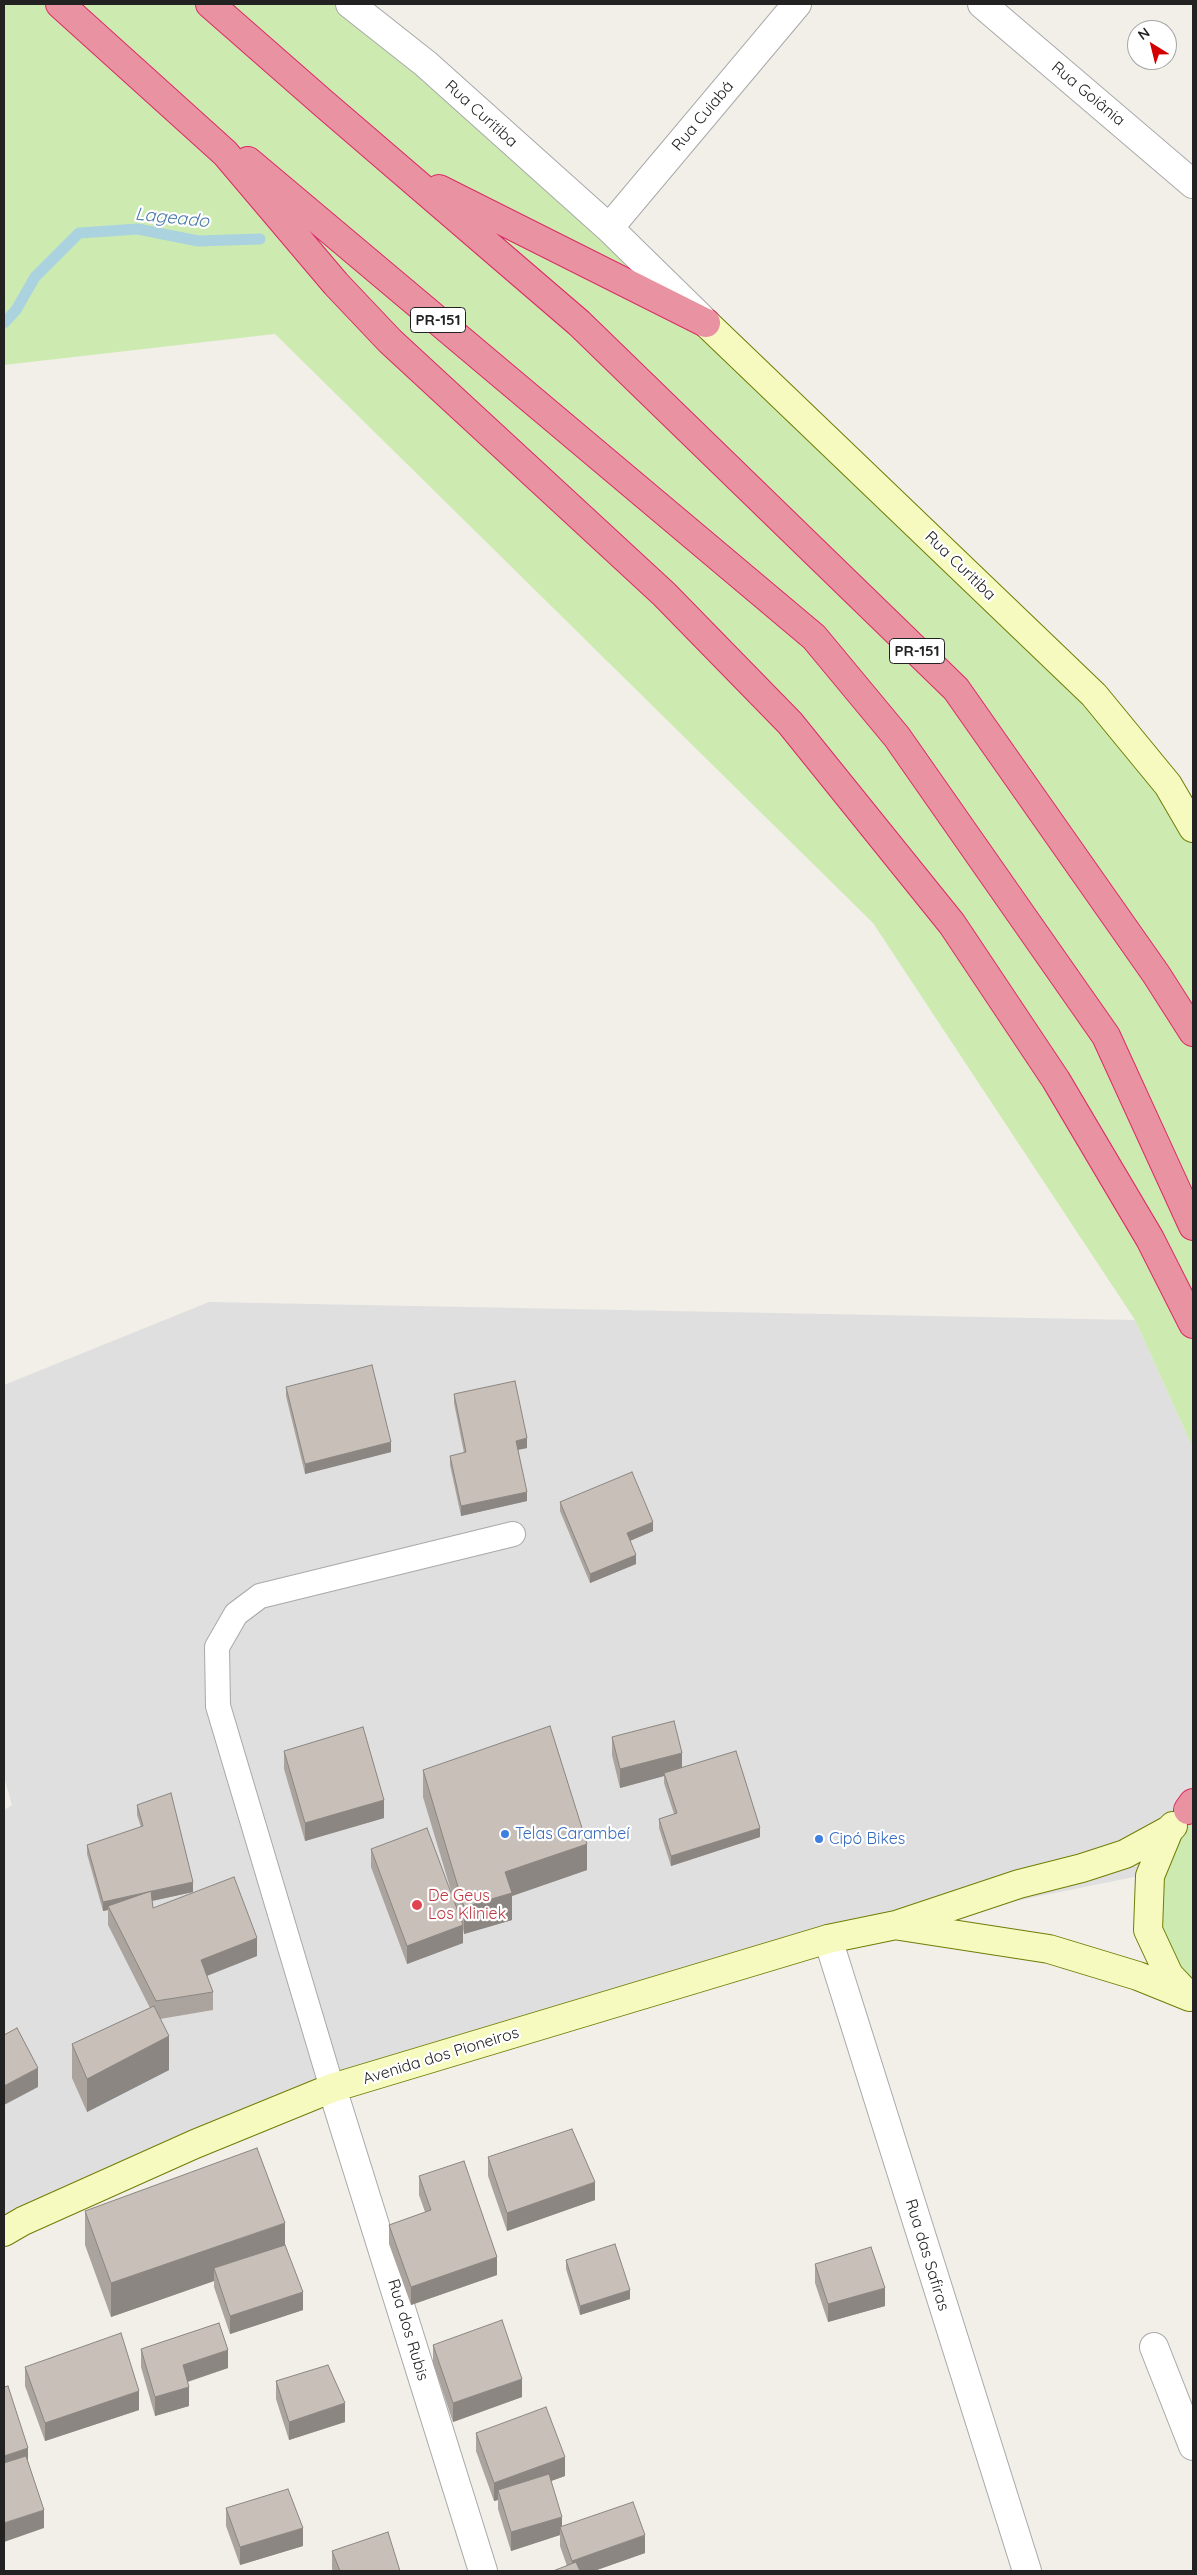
<!DOCTYPE html>
<meta charset="utf-8">
<style>
body{margin:0}
#map{position:relative;width:1197px;height:2575px;overflow:hidden;background:#f2efe9;font-family:Quicksand,sans-serif}
canvas{display:block}
.frame{position:absolute;inset:0;border:5px solid #222;pointer-events:none}
.north{position:absolute;left:1127px;top:20px;width:50px;height:50px;box-sizing:border-box;background:#fff;border:1px solid #a7a7a7;border-radius:50%;rotate:324deg;font-size:14px;font-weight:700;line-height:20px;text-align:center;color:#222}
.north::after{content:'';display:block;margin:auto;width:18px;height:22px;background:#d40000;clip-path:polygon(50% 0,100% 100%,50% 72%,0 100%)}
</style>
<div id="map">
<canvas width="1197" height="2575"></canvas>
<div class="frame"></div>
<div class="north">N</div>
</div>
<script>
const ctx = document.querySelector('canvas').getContext('2d');
ctx.lineJoin = 'round';
function paint(path, color) {
  ctx.fillStyle = color;
  ctx.fill(path, 'evenodd');
}
function shape(rows) {
  const path = new Path2D();
  for (const r of rows) {
    path.moveTo(r[0], r[1]);
    for (let i = 2; i < r.length; i += 2) path.lineTo(r[i], r[i + 1]);
  }
  return path;
}
function trace(path, color, width, dash) {
  ctx.strokeStyle = color;
  ctx.lineWidth = width;
  ctx.lineCap = dash ? 'butt' : 'round';
  ctx.setLineDash(dash || []);
  ctx.stroke(path);
}
function drawText(font, color, halo, rows, align = 'center') {
  ctx.font = font + ' Quicksand,sans-serif';
  ctx.lineWidth = 4.5;
  ctx.setLineDash([]);
  ctx.textBaseline = 'middle';
  ctx.strokeStyle = halo;
  ctx.fillStyle = color;
  for (const [text, x, y, turn = 0] of rows) {
    ctx.save();
    ctx.translate(x, y);
    ctx.rotate((+turn || 0) * Math.PI / 180);
    ctx.textAlign = isNaN(turn) ? turn : align;
    if (halo) ctx.strokeText(text, 0, 0);
    ctx.fillText(text, 0, 0);
    ctx.restore();
  }
}
const residential = shape([
 [209,1302,1135,1320,1193,1448,1193,1865,828,1939,332,2088,4,2232,4,1810,12,1805,4,1777,4,1385]
]);
const grass = shape([
 [4,4,350,4,1094,695,1193,828,1193,1448,1135,1320,873,923,275,334,4,365],
 [1193,1814,1193,1992,1154,1928,1157,1870,1174,1833]
]);
const stream = shape([
 [4,323,16,310,35,277,79,233,138,229,198,241,260,239]
]);
const lane = shape([
 [332,2088,218,1706,217,1647,236,1614,260,1596,513,1534]
]);
const street = shape([
 [350,4,426,64,609,228,701,318],
 [982,4,1193,184],
 [609,228,797,4],
 [828,1939,1027,2571],
 [332,2088,483,2571],
 [1154,2347,1193,2446]
]);
const secondary = shape([
 [706,323,1094,695,1168,785,1193,828],
 [1173,1826,1169,1830,1150,1876,1148,1930,1169,1975,1188,1995],
 [900,1926,1049,1949,1138,1976,1190,1997],
 [4,2232,23,2221,195,2144,332,2088,828,1939,896,1925,1019,1884,1082,1868,1125,1854,1169,1830]
]);
const highway = shape([
 [60,4,225,153,336,284,390,341,664,594,790,723,952,924,1056,1080,1150,1239,1193,1324],
 [210,4,323,103,579,323,956,689,1156,974,1193,1032],
 [248,161,814,637,897,737,1106,1036,1193,1226],
 [439,189,706,323],
 [1188,1810,1193,1803]
]);
const wall = shape([
 [286,1387,391,1452,305,1474,286,1396],
 [454,1394,527,1448,518,1450,527,1501,461,1516,450,1465,450,1456,464,1453,454,1403],
 [560,1502,653,1531,630,1541,636,1564,590,1583,560,1511],
 [612,1737,682,1768,760,1837,671,1866,659,1828,659,1819,674,1814,664,1783,664,1776,620,1788,612,1755],
 [284,1751,384,1818,305,1841,284,1769],
 [423,1770,587,1870,512,1896,512,1920,464,1934,463,1929,463,1943,407,1964,371,1867,371,1849,455,1904,423,1797],
 [137,1805,193,1892,152,1901,153,1908,257,1956,207,1976,213,1992,213,2010,160,2019,169,2070,87,2112,72,2078,72,2044,150,2008,108,1925,108,1910,103,1911,87,1854,87,1845,141,1827,137,1815],
 [488,2157,595,2200,507,2231,488,2176],
 [419,2176,497,2275,411,2305,389,2244,389,2225,425,2212,419,2195],
 [85,2211,285,2247,303,2310,230,2334,214,2287,214,2281,111,2317,85,2245],
 [566,2260,630,2299,580,2315,566,2269],
 [815,2264,885,2306,828,2322,815,2283],
 [433,2345,522,2397,453,2422,433,2363],
 [141,2349,228,2368,188,2382,189,2406,155,2416,141,2367],
 [25,2367,139,2410,45,2441,25,2386],
 [276,2381,345,2422,289,2440,276,2399],
 [476,2433,565,2476,551,2481,562,2527,645,2553,594,2571,553,2571,567,2566,560,2546,560,2535,511,2551,498,2509,498,2500,494,2501,476,2451],
 [226,2508,303,2546,240,2565,226,2526],
 [332,2551,400,2571,333,2571,332,2569]
]);
const shadedWall = shape([
 [527,1438,527,1448,516,1450,516,1441],
 [391,1442,391,1452,305,1474,305,1464],
 [527,1492,527,1501,461,1516,461,1506],
 [653,1522,653,1531,627,1542,627,1533],
 [636,1555,636,1564,590,1583,590,1574],
 [682,1753,682,1772,664,1773,664,1776,620,1788,620,1769],
 [384,1800,384,1818,305,1841,305,1823],
 [760,1828,760,1837,671,1866,671,1856],
 [587,1844,587,1870,512,1896,512,1920,464,1934,464,1907,505,1872],
 [193,1882,193,1892,110,1910,108,1906,108,1910,103,1911,103,1902],
 [463,1925,463,1943,407,1964,407,1946],
 [257,1938,257,1956,201,1978,201,1960],
 [169,2036,169,2070,87,2112,87,2079],
 [38,2068,38,2087,4,2105,4,2086],
 [595,2182,595,2200,507,2231,507,2213],
 [285,2223,285,2257,214,2268,214,2281,111,2317,111,2283],
 [497,2257,497,2275,411,2305,411,2287],
 [885,2288,885,2306,828,2322,828,2304],
 [630,2290,630,2299,580,2315,580,2306],
 [303,2292,303,2310,230,2334,230,2316],
 [228,2350,228,2368,183,2383,183,2365],
 [522,2379,522,2397,453,2422,453,2403],
 [189,2387,189,2406,155,2416,155,2397],
 [139,2391,139,2410,45,2441,45,2423],
 [345,2403,345,2422,289,2440,289,2422],
 [28,2448,28,2467,4,2474,4,2456],
 [565,2457,565,2476,501,2499,498,2490,498,2500,494,2501,494,2483],
 [44,2510,44,2528,4,2542,4,2523],
 [562,2517,562,2532,560,2527,560,2535,511,2551,511,2532],
 [303,2528,303,2546,240,2565,240,2547],
 [645,2535,645,2553,594,2571,572,2571,572,2561]
]);
const building = shape([
 [372,1365,391,1442,305,1464,286,1387,372,1365],
 [515,1381,527,1438,516,1441,527,1492,461,1506,450,1456,466,1452,454,1394,515,1381],
 [632,1472,653,1522,627,1533,636,1555,590,1574,560,1502,632,1472],
 [674,1721,682,1753,620,1769,612,1737,674,1721],
 [550,1726,587,1844,505,1872,512,1893,464,1907,423,1770,550,1726],
 [363,1727,384,1800,305,1823,284,1751,363,1727],
 [736,1751,760,1828,671,1856,659,1819,677,1813,664,1773,736,1751],
 [171,1793,193,1882,103,1902,87,1845,143,1826,137,1805,171,1793],
 [427,1828,463,1925,407,1946,371,1849,427,1828],
 [234,1877,257,1938,201,1960,213,1992,156,2001,108,1906,151,1891,153,1908,234,1877],
 [154,2006,169,2036,87,2079,72,2044,154,2006],
 [17,2028,38,2068,4,2086,4,2035,17,2028],
 [572,2129,595,2182,507,2213,488,2157,572,2129],
 [257,2148,285,2223,111,2283,85,2211,257,2148],
 [464,2161,497,2257,411,2287,389,2225,431,2210,419,2176,464,2161],
 [615,2244,630,2290,580,2306,566,2260,615,2244],
 [285,2245,303,2292,230,2316,214,2268,285,2245],
 [871,2247,885,2288,828,2304,815,2264,871,2247],
 [502,2320,522,2379,453,2403,433,2345,502,2320],
 [219,2323,228,2350,183,2365,189,2387,155,2397,141,2349,219,2323],
 [121,2333,139,2391,45,2423,25,2367,121,2333],
 [328,2365,345,2403,289,2422,276,2381,328,2365],
 [8,2386,28,2448,4,2456,4,2387,8,2386],
 [546,2407,565,2457,494,2483,476,2433,546,2407],
 [26,2456,44,2510,4,2523,4,2463,26,2456],
 [549,2474,562,2517,511,2532,498,2490,549,2474],
 [288,2489,303,2528,240,2547,226,2508,288,2489],
 [633,2502,645,2535,572,2561,560,2527,633,2502],
 [388,2532,400,2571,340,2571,332,2551,388,2532],
 [576,2562,580,2571,553,2571,576,2562]
]);
const markers = [
 [505,1834,5,"#3f7fe0"],
 [819,1839,5,"#3f7fe0"],
 [417,1905,6,"#e0444e"]
];
const shields = [
 [438,320,55],
 [917,651,55]
];
const shieldNames = [
 ["PR-151",438,320],
 ["PR-151",917,651]
];
const streetNames = [
 ["Rua Goiânia",1088,94,40],
 ["Rua Curitiba",481,114,42],
 ["Rua Cuiabá",703,116,-50],
 ["Rua Curitiba",960,566,44],
 ["Avenida dos Pioneiros",441,2056,-17],
 ["Rua das Safiras",927,2255,73],
 ["Rua dos Rubis",408,2330,73]
];
const shopNames = [
 ["Telas Carambeí",515,1834],
 ["Cipó Bikes",829,1839]
];
const healthNames = [
 ["De Geus",428,1896],
 ["Los Kliniek",428,1914]
];
const waterNames = [
 ["Lageado",172,218,6]
];
paint(residential, '#e0dfdf');
paint(grass, '#cdebb0');
trace(stream, '#aad3df', 11);
trace(lane, '#a9a9a9', 26);
trace(street, '#a9a9a9', 30);
trace(secondary, '#707d05', 30);
trace(highway, '#dc2a67', 30);
trace(lane, '#fff', 24);
trace(street, '#fff', 28);
trace(secondary, '#f7fabf', 28);
trace(highway, '#e892a2', 28);
paint(wall, '#aba49e');
paint(shadedWall, '#8b8681');
paint(building, '#c7bfb8');
trace(building, '#8b8681', 1);
for (const [x, y, r, color] of markers) {
  const dot = new Path2D();
  dot.arc(x, y, r, 0, 2 * Math.PI);
  ctx.fillStyle = color;
  ctx.fill(dot);
  trace(dot, '#fff', 2);
}
for (const [x, y, w] of shields) {
  const box = new Path2D();
  box.roundRect(x - w / 2, y - 12.5, w, 25, 4);
  ctx.fillStyle = '#fff';
  ctx.fill(box);
  trace(box, '#222', 1);
}
drawText('bold 15px', '#222', null, shieldNames);
drawText('16px', '#222', '#fff', streetNames);
drawText('16px', '#366cbe', '#fff', shopNames, 'left');
drawText('16px', '#be3a42', '#fff', healthNames, 'left');
drawText('italic 18px', '#4a7aab', '#fff', waterNames);
</script>
